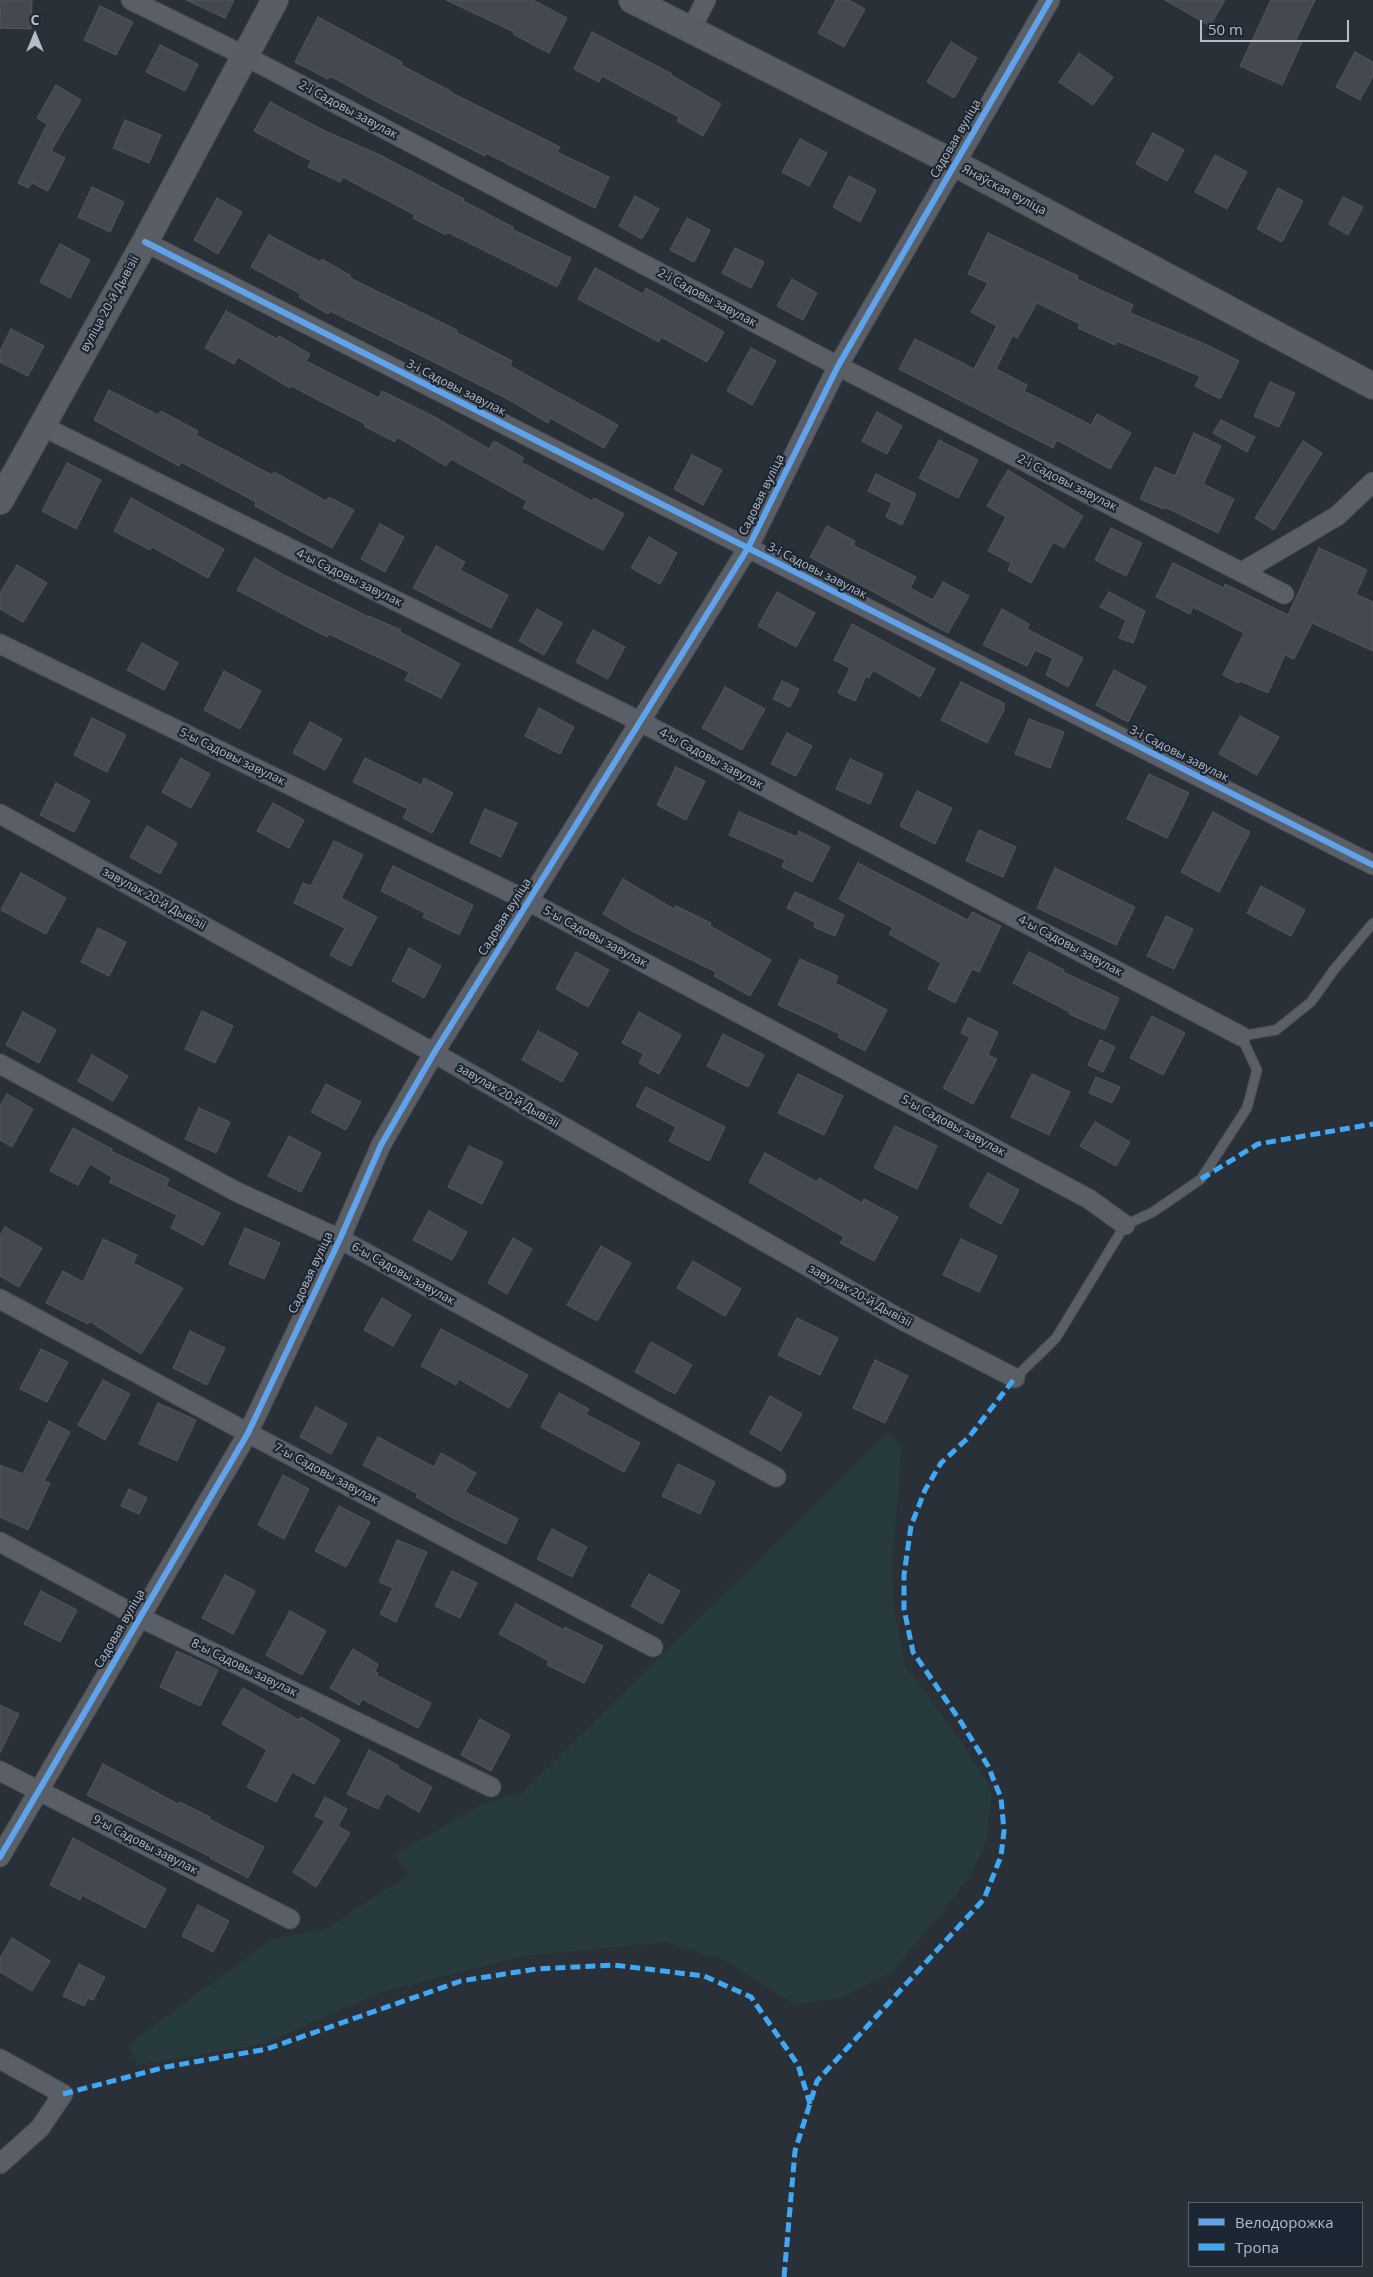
<!DOCTYPE html>
<meta charset="utf-8">
<style>
body{margin:0}
#map{position:relative;width:1373px;height:2277px;overflow:hidden;background:#2a3038;font-family:"Open Sans",sans-serif}
canvas{display:block}
.legend{position:absolute;left:1188px;top:2202px;width:175px;height:65px;box-sizing:border-box;background:#1d2633;border:1px solid #59626f;margin:0;padding:6px 9px;list-style:none;font-size:15px;color:#b4bcc9}
.legend li{display:flex;align-items:center;gap:10px;height:25px}
.legend b{width:25px;border:1px solid #59626f}
.north{position:absolute;left:10px;top:10px;width:50px;height:50px;-webkit-text-stroke:4px #1d2633;paint-order:stroke;rotate:0deg;font-size:14px;font-weight:700;line-height:20px;text-align:center;color:#b4bcc9}
.north::after{content:'';display:block;margin:auto;width:18px;height:22px;background:#b4bcc9;clip-path:polygon(50% 0,100% 100%,50% 72%,0 100%)}
.scale{position:absolute;left:1200px;top:20px;width:149px;height:22px;box-sizing:border-box;border:2px solid #b4bcc9;border-top:0;padding-left:6px;font-size:15px;line-height:18px;white-space:nowrap;color:#b4bcc9;-webkit-text-stroke:4px #1d2633;paint-order:stroke}
</style>
<div id="map">
<canvas width="1373" height="2277"></canvas>
<ul class="legend">
<li><b style="height:6px;background:#60a3ed"></b>Велодорожка</li>
<li><b style="height:6px;background:#3fa9f5"></b>Тропа</li>
</ul>
<div class="north">С</div>
<div class="scale">50 m</div>
</div>
<script>
const ctx = document.querySelector('canvas').getContext('2d');
ctx.lineJoin = 'round';
function paint(path, color) {
  ctx.fillStyle = color;
  ctx.fill(path, 'evenodd');
}
function shape(rows) {
  const path = new Path2D();
  for (const r of rows) {
    path.moveTo(r[0], r[1]);
    for (let i = 2; i < r.length; i += 2) path.lineTo(r[i], r[i + 1]);
  }
  return path;
}
function trace(path, color, width, dash) {
  ctx.strokeStyle = color;
  ctx.lineWidth = width;
  ctx.lineCap = dash ? 'butt' : 'round';
  ctx.setLineDash(dash || []);
  ctx.stroke(path);
}
function drawText(font, color, halo, rows, align = 'center') {
  ctx.font = font + ' "Open Sans",sans-serif';
  ctx.lineWidth = 4.5;
  ctx.setLineDash([]);
  ctx.textBaseline = 'middle';
  ctx.strokeStyle = halo;
  ctx.fillStyle = color;
  for (const [text, x, y, turn = 0] of rows) {
    ctx.save();
    ctx.translate(x, y);
    ctx.rotate((+turn || 0) * Math.PI / 180);
    ctx.textAlign = isNaN(turn) ? turn : align;
    if (halo) ctx.strokeText(text, 0, 0);
    ctx.fillText(text, 0, 0);
    ctx.restore();
  }
}
const green = shape([
 [888,1433,902,1448,892,1560,894,1609,905,1665,958,1737,992,1791,987,1839,971,1874,941,1914,891,1972,841,1998,793,2004,726,1961,667,1942,524,1956,378,1993,264,2044,137,2065,129,2044,272,1939,325,1929,409,1875,394,1855,483,1804,522,1793]
]);
const building = shape([
 [1,0,32,0,31,29,0,28,1,0],
 [186,0,234,0,225,18,186,0],
 [446,0,533,0,567,18,549,53,513,34,514,32,446,0],
 [836,0,849,0,865,9,844,47,818,33,836,0],
 [1165,0,1225,0,1210,26,1165,0],
 [1271,0,1315,0,1296,40,1302,42,1282,85,1240,66,1271,0],
 [100,6,133,22,116,55,84,40,100,6],
 [318,17,402,62,401,65,452,92,452,93,560,147,557,152,609,177,595,208,486,153,485,156,379,103,330,76,328,79,295,62,318,17],
 [592,32,672,74,671,75,721,104,703,136,677,121,679,117,602,76,599,82,574,69,592,32],
 [951,42,977,58,954,98,927,82,951,42],
 [160,45,198,64,185,91,146,72,160,45],
 [1355,52,1373,62,1373,76,1360,100,1336,87,1355,52],
 [1079,53,1113,77,1093,105,1059,82,1079,53],
 [56,85,81,100,51,151,65,158,48,191,32,183,28,188,18,183,47,124,37,118,56,85],
 [270,102,325,131,380,155,464,199,463,201,513,227,512,229,571,258,557,287,447,232,446,235,413,218,415,215,343,177,340,182,308,167,311,161,254,131,270,102],
 [125,120,161,135,149,163,113,148,125,120],
 [1153,133,1184,150,1167,181,1136,164,1153,133],
 [800,139,827,153,809,186,782,172,800,139],
 [1215,155,1247,172,1227,209,1195,192,1215,155],
 [849,176,876,190,860,222,833,207,849,176],
 [92,187,124,202,110,232,78,217,92,187],
 [1278,188,1303,201,1282,242,1257,229,1278,188],
 [635,196,659,209,642,239,619,226,635,196],
 [1343,197,1363,207,1348,235,1329,224,1343,197],
 [217,198,242,212,218,254,194,240,217,198],
 [687,218,710,230,694,262,670,250,687,218],
 [988,233,1078,276,1077,279,1133,305,1130,313,1207,345,1239,361,1220,399,1195,386,1200,376,1117,341,1115,345,1078,328,1080,324,1037,303,1017,338,1013,335,996,369,1027,385,1024,391,1091,425,1097,414,1131,433,1110,469,1057,440,1053,448,899,369,915,339,974,369,997,326,971,312,988,283,968,274,988,233],
 [269,235,320,262,322,259,351,276,350,278,457,330,456,332,512,361,510,366,618,425,604,448,550,418,548,423,511,401,440,365,330,311,328,314,299,297,301,294,251,267,269,235],
 [60,244,90,260,70,298,40,282,60,244],
 [735,248,764,262,751,288,722,273,735,248],
 [595,268,643,294,646,288,724,332,707,362,661,337,659,342,578,299,595,268],
 [792,279,817,293,803,320,777,306,792,279],
 [226,311,277,339,279,336,310,354,306,361,379,398,382,391,433,416,489,449,494,441,524,458,521,462,592,501,594,498,624,514,603,550,523,508,527,501,451,459,446,466,397,437,395,442,364,426,365,424,291,386,290,388,238,357,234,364,205,348,226,311],
 [11,329,44,346,28,376,0,362,0,351,11,329],
 [751,348,776,361,752,405,727,391,751,348],
 [1270,382,1295,393,1279,427,1254,416,1270,382],
 [109,390,158,415,161,411,198,431,196,435,272,475,274,472,326,501,329,497,354,510,332,548,255,506,256,502,181,462,179,466,94,420,109,390],
 [877,412,902,426,887,454,862,441,877,412],
 [1221,420,1255,437,1247,452,1213,433,1221,420],
 [1194,433,1221,446,1203,484,1234,499,1218,533,1165,507,1164,509,1140,499,1155,467,1175,476,1194,433],
 [939,440,978,460,958,498,919,478,939,440],
 [1303,441,1322,453,1274,530,1255,518,1303,441],
 [692,455,722,470,703,505,674,489,692,455],
 [67,463,101,480,76,529,42,511,67,463],
 [1008,470,1083,516,1064,548,1053,542,1031,583,1008,570,1011,563,988,551,1006,517,987,506,1008,470],
 [876,474,916,494,902,525,886,517,892,503,868,491,876,474],
 [131,498,224,549,208,578,152,547,150,550,114,531,131,498],
 [380,524,404,537,385,572,361,559,380,524],
 [827,526,855,541,853,545,916,577,910,588,933,600,943,582,969,596,948,633,810,557,827,526],
 [1111,528,1142,543,1126,576,1095,560,1111,528],
 [649,537,677,553,660,584,631,568,649,537],
 [436,546,465,562,460,570,508,595,491,628,413,588,436,546],
 [1319,548,1367,570,1356,594,1373,602,1373,651,1312,623,1294,659,1285,655,1268,693,1240,681,1238,683,1223,675,1244,633,1193,607,1190,614,1156,597,1173,563,1224,588,1225,584,1288,615,1319,548],
 [255,558,282,574,369,617,369,616,401,630,400,632,460,664,441,698,405,680,409,672,329,634,327,637,237,590,255,558],
 [17,565,47,583,23,622,0,609,0,593,17,565],
 [777,592,815,613,796,647,758,626,777,592],
 [1109,592,1145,611,1133,643,1119,638,1126,620,1100,607,1109,592],
 [537,609,562,623,544,655,519,641,537,609],
 [1002,609,1029,624,1027,629,1083,658,1068,687,1046,675,1053,658,1035,650,1027,666,983,645,1002,609],
 [852,624,935,669,920,697,873,670,869,678,866,676,855,701,838,693,850,668,834,660,852,624],
 [593,630,625,647,608,679,576,662,593,630],
 [142,643,178,663,164,690,127,670,142,643],
 [1114,670,1146,687,1128,722,1096,705,1114,670],
 [224,671,261,691,240,729,204,710,224,671],
 [782,681,799,689,790,707,773,699,782,681],
 [961,682,1004,703,1004,710,987,743,941,720,961,682],
 [725,687,765,709,742,750,702,728,725,687],
 [539,708,574,727,560,754,525,736,539,708],
 [1240,716,1279,737,1257,775,1219,754,1240,716],
 [92,718,126,735,107,772,74,755,92,718],
 [1029,719,1064,732,1050,768,1015,754,1029,719],
 [310,722,342,739,325,770,293,753,310,722],
 [787,733,812,746,796,776,771,764,787,733],
 [181,758,210,774,191,808,162,792,181,758],
 [365,758,421,785,424,778,453,793,432,833,403,818,408,809,353,782,365,758],
 [850,759,883,774,870,804,836,789,850,759],
 [676,767,705,781,686,820,657,805,676,767],
 [1149,774,1189,793,1167,838,1127,819,1149,774],
 [56,783,90,801,74,832,40,815,56,783],
 [917,791,952,808,935,844,900,826,917,791],
 [273,803,304,820,289,848,257,831,273,803],
 [485,809,517,823,501,857,470,843,485,809],
 [739,812,797,837,799,831,830,847,812,882,782,867,785,860,729,835,739,812],
 [1213,812,1250,832,1219,892,1181,872,1213,812],
 [147,826,177,843,160,874,130,857,147,826],
 [979,830,1016,847,1003,877,966,861,979,830],
 [334,841,363,855,341,898,377,917,351,966,330,955,345,928,294,903,303,883,311,886,334,841],
 [858,863,968,920,972,912,1001,926,979,972,972,969,955,1003,928,989,941,963,889,934,893,928,839,899,858,863],
 [393,866,473,905,459,935,423,917,425,913,381,891,393,866],
 [1055,868,1135,907,1116,945,1037,908,1055,868],
 [21,873,66,898,46,934,1,910,21,873],
 [623,879,674,909,676,906,711,923,710,926,771,960,750,996,714,976,716,972,634,932,603,914,623,879],
 [1261,886,1305,910,1291,936,1247,913,1261,886],
 [795,892,844,915,835,936,814,927,816,923,787,908,795,892],
 [1166,916,1193,929,1174,969,1147,956,1166,916],
 [98,928,126,942,109,976,81,962,98,928],
 [409,948,441,966,424,998,392,981,409,948],
 [576,952,609,970,588,1007,556,989,576,952],
 [1029,952,1064,970,1063,972,1119,998,1105,1030,1069,1014,1070,1012,1013,983,1029,952],
 [800,959,838,976,835,983,887,1010,865,1051,838,1037,840,1034,778,1005,800,959],
 [202,1011,233,1026,215,1063,185,1049,202,1011],
 [23,1012,56,1030,39,1063,6,1045,23,1012],
 [639,1012,681,1035,659,1074,639,1063,644,1054,622,1043,639,1012],
 [1152,1016,1185,1033,1163,1075,1130,1058,1152,1016],
 [968,1018,998,1032,988,1055,997,1059,973,1104,943,1088,970,1037,961,1033,968,1018],
 [538,1031,578,1053,562,1082,522,1060,538,1031],
 [723,1034,764,1055,748,1087,707,1066,723,1034],
 [1100,1040,1115,1047,1103,1072,1088,1065,1100,1040],
 [92,1055,128,1076,113,1101,78,1081,92,1055],
 [798,1074,843,1096,824,1135,778,1113,798,1074],
 [1032,1074,1070,1092,1049,1135,1011,1117,1032,1074],
 [1096,1077,1120,1087,1112,1103,1089,1093,1096,1077],
 [326,1084,361,1102,346,1130,311,1112,326,1084],
 [646,1087,725,1127,709,1161,669,1141,676,1127,636,1106,646,1087],
 [7,1094,33,1109,12,1147,0,1140,0,1106,7,1094],
 [199,1108,230,1122,216,1153,185,1139,199,1108],
 [1095,1122,1130,1142,1116,1166,1080,1146,1095,1122],
 [895,1126,937,1146,917,1189,874,1168,895,1126],
 [73,1128,112,1149,111,1151,169,1179,166,1186,220,1213,203,1245,171,1228,177,1215,109,1182,112,1177,90,1164,78,1185,50,1171,73,1128],
 [289,1136,321,1153,301,1192,268,1176,289,1136],
 [469,1146,503,1162,482,1204,448,1187,469,1146],
 [765,1153,817,1182,819,1178,862,1203,864,1199,898,1217,874,1261,840,1243,844,1237,749,1182,765,1153],
 [988,1173,1019,1190,1001,1224,969,1206,988,1173],
 [429,1211,467,1232,452,1260,413,1240,429,1211],
 [5,1227,42,1248,19,1287,0,1276,0,1235,5,1227],
 [245,1228,280,1243,264,1279,229,1264,245,1228],
 [513,1238,532,1249,507,1294,488,1283,513,1238],
 [103,1239,137,1255,133,1263,183,1288,141,1354,89,1321,88,1324,46,1303,63,1271,83,1282,103,1239],
 [961,1239,997,1256,979,1292,943,1275,961,1239],
 [601,1246,631,1263,597,1321,567,1305,601,1246],
 [693,1261,741,1289,725,1316,677,1288,693,1261],
 [382,1298,411,1315,393,1346,364,1330,382,1298],
 [797,1318,838,1338,820,1375,778,1355,797,1318],
 [441,1329,528,1375,509,1408,459,1379,456,1385,421,1366,441,1329],
 [190,1331,225,1348,207,1385,173,1368,190,1331],
 [651,1342,692,1365,675,1394,635,1372,651,1342],
 [41,1349,68,1362,47,1402,20,1389,41,1349],
 [875,1360,908,1376,885,1423,853,1408,875,1360],
 [103,1380,130,1394,105,1440,78,1425,103,1380],
 [559,1393,589,1409,586,1414,640,1443,624,1472,541,1427,559,1393],
 [770,1396,802,1414,781,1451,750,1433,770,1396],
 [158,1403,196,1420,177,1461,139,1444,158,1403],
 [316,1407,347,1424,331,1454,300,1437,316,1407],
 [49,1421,70,1432,44,1481,50,1483,28,1530,0,1517,0,1465,23,1474,49,1421],
 [378,1437,434,1467,441,1453,476,1473,465,1492,518,1519,506,1544,451,1517,416,1497,418,1494,363,1465,378,1437],
 [678,1464,715,1482,700,1514,662,1496,678,1464],
 [283,1475,309,1489,284,1539,258,1525,283,1475],
 [129,1489,147,1498,139,1514,121,1506,129,1489],
 [339,1506,370,1522,346,1567,315,1551,339,1506],
 [552,1529,587,1547,572,1577,537,1559,552,1529],
 [397,1540,427,1552,396,1622,380,1614,393,1588,379,1582,397,1540],
 [452,1571,477,1583,460,1618,435,1606,452,1571],
 [649,1574,680,1591,662,1624,631,1606,649,1574],
 [225,1575,255,1591,233,1634,202,1618,225,1575],
 [41,1591,77,1610,60,1642,24,1624,41,1591],
 [516,1604,564,1630,565,1627,603,1646,584,1683,547,1665,549,1661,499,1634,516,1604],
 [290,1611,326,1631,302,1675,266,1655,290,1611],
 [353,1649,378,1664,375,1672,378,1673,376,1675,431,1703,418,1728,362,1699,359,1705,330,1688,353,1649],
 [177,1651,218,1670,200,1706,160,1687,177,1651],
 [243,1688,299,1720,301,1717,340,1740,314,1784,292,1772,276,1802,247,1787,267,1750,222,1724,243,1688],
 [0,1705,19,1714,0,1753,0,1705],
 [480,1719,510,1735,491,1771,461,1755,480,1719],
 [369,1750,399,1766,398,1768,432,1787,419,1812,386,1793,378,1809,347,1794,369,1750],
 [103,1764,178,1804,180,1802,210,1817,209,1819,264,1847,248,1878,210,1858,211,1857,87,1795,103,1764],
 [325,1797,347,1809,338,1826,350,1833,316,1887,293,1872,325,1821,315,1816,325,1797],
 [73,1838,166,1889,145,1928,82,1895,80,1900,50,1885,73,1838],
 [198,1905,229,1921,213,1952,182,1936,198,1905],
 [12,1938,50,1961,32,1991,0,1972,0,1958,12,1938],
 [79,1964,105,1977,93,2000,88,1998,84,2006,63,1996,79,1964]
]);
const lane = shape([
 [1015,1378,1056,1338,1125,1225,1153,1212,1201,1179,1247,1108,1257,1070,1241,1036,1276,1030,1311,1002,1333,971,1373,923]
]);
const street = shape([
 [131,0,245,56,838,366,1284,594],
 [690,31,706,0],
 [145,242,1373,865],
 [42,426,639,721,1241,1036],
 [1242,572,1337,516,1373,482],
 [0,644,528,901,1089,1199,1125,1225],
 [0,814,434,1053,900,1319,1015,1378],
 [0,1064,237,1192,340,1239,776,1477],
 [0,1299,248,1433,653,1647],
 [0,1542,139,1617,491,1787],
 [0,1771,290,1919],
 [0,1857,248,1433,340,1239,381,1145,434,1053,748,548,838,366,1050,0],
 [0,2059,63,2094,40,2128,0,2164]
]);
const secondary = shape([
 [632,0,954,163,1373,386],
 [0,501,145,242,275,0]
]);
const quiet = shape([
 [1201,1179,1258,1144,1373,1124],
 [63,2094,166,2067,267,2049,461,1981,536,1969,614,1965,704,1976,751,1997,798,2065,810,2104],
 [784,2277,795,2151,817,2081,984,1899,1001,1856,1004,1831,1001,1798,988,1766,961,1722,913,1652,904,1609,904,1575,911,1526,925,1490,941,1463,969,1437,1015,1378]
]);
const cycleway = shape([
 [145,242,1373,865],
 [0,1857,248,1433,340,1239,381,1145,434,1053,748,548,838,366,1050,0]
]);
const streetNames = [
 ["2-і Садовы завулак",348,110,28],
 ["Садовая вуліца",956,139,-60],
 ["Янаўская вуліца",1004,190,28],
 ["2-і Садовы завулак",707,298,28],
 ["вуліца 20-й Дывізіі",110,304,-61],
 ["3-і Садовы завулак",456,388,27],
 ["2-і Садовы завулак",1067,483,27],
 ["Садовая вуліца",762,495,-64],
 ["3-і Садовы завулак",817,571,27],
 ["4-ы Садовы завулак",349,578,26],
 ["3-і Садовы завулак",1179,754,27],
 ["5-ы Садовы завулак",232,757,26],
 ["4-ы Садовы завулак",711,759,28],
 ["завулак 20-й Дывізіі",154,899,29],
 ["Садовая вуліца",505,917,-58],
 ["5-ы Садовы завулак",595,937,28],
 ["4-ы Садовы завулак",1070,946,28],
 ["завулак 20-й Дывізіі",508,1096,30],
 ["5-ы Садовы завулак",953,1126,28],
 ["Садовая вуліца",311,1273,-65],
 ["6-ы Садовы завулак",403,1274,29],
 ["завулак 20-й Дывізіі",860,1296,29],
 ["7-ы Садовы завулак",326,1474,28],
 ["Садовая вуліца",120,1629,-60],
 ["8-ы Садовы завулак",244,1668,26],
 ["9-ы Садовы завулак",145,1845,27]
];
paint(green, '#273a3e');
paint(building, '#444950');
trace(building, '#52575f', 1);
trace(lane, '#484c53', 11);
trace(street, '#484c53', 21);
trace(secondary, '#484c53', 28);
trace(lane, '#5a5e66', 9);
trace(street, '#5a5e66', 19);
trace(secondary, '#595d64', 26);
trace(quiet, '#3fa9f5', 5, [10, 5]);
trace(cycleway, '#60a3ed', 6);
drawText('12px', '#b4bcc9', '#1d2633', streetNames);
</script>
